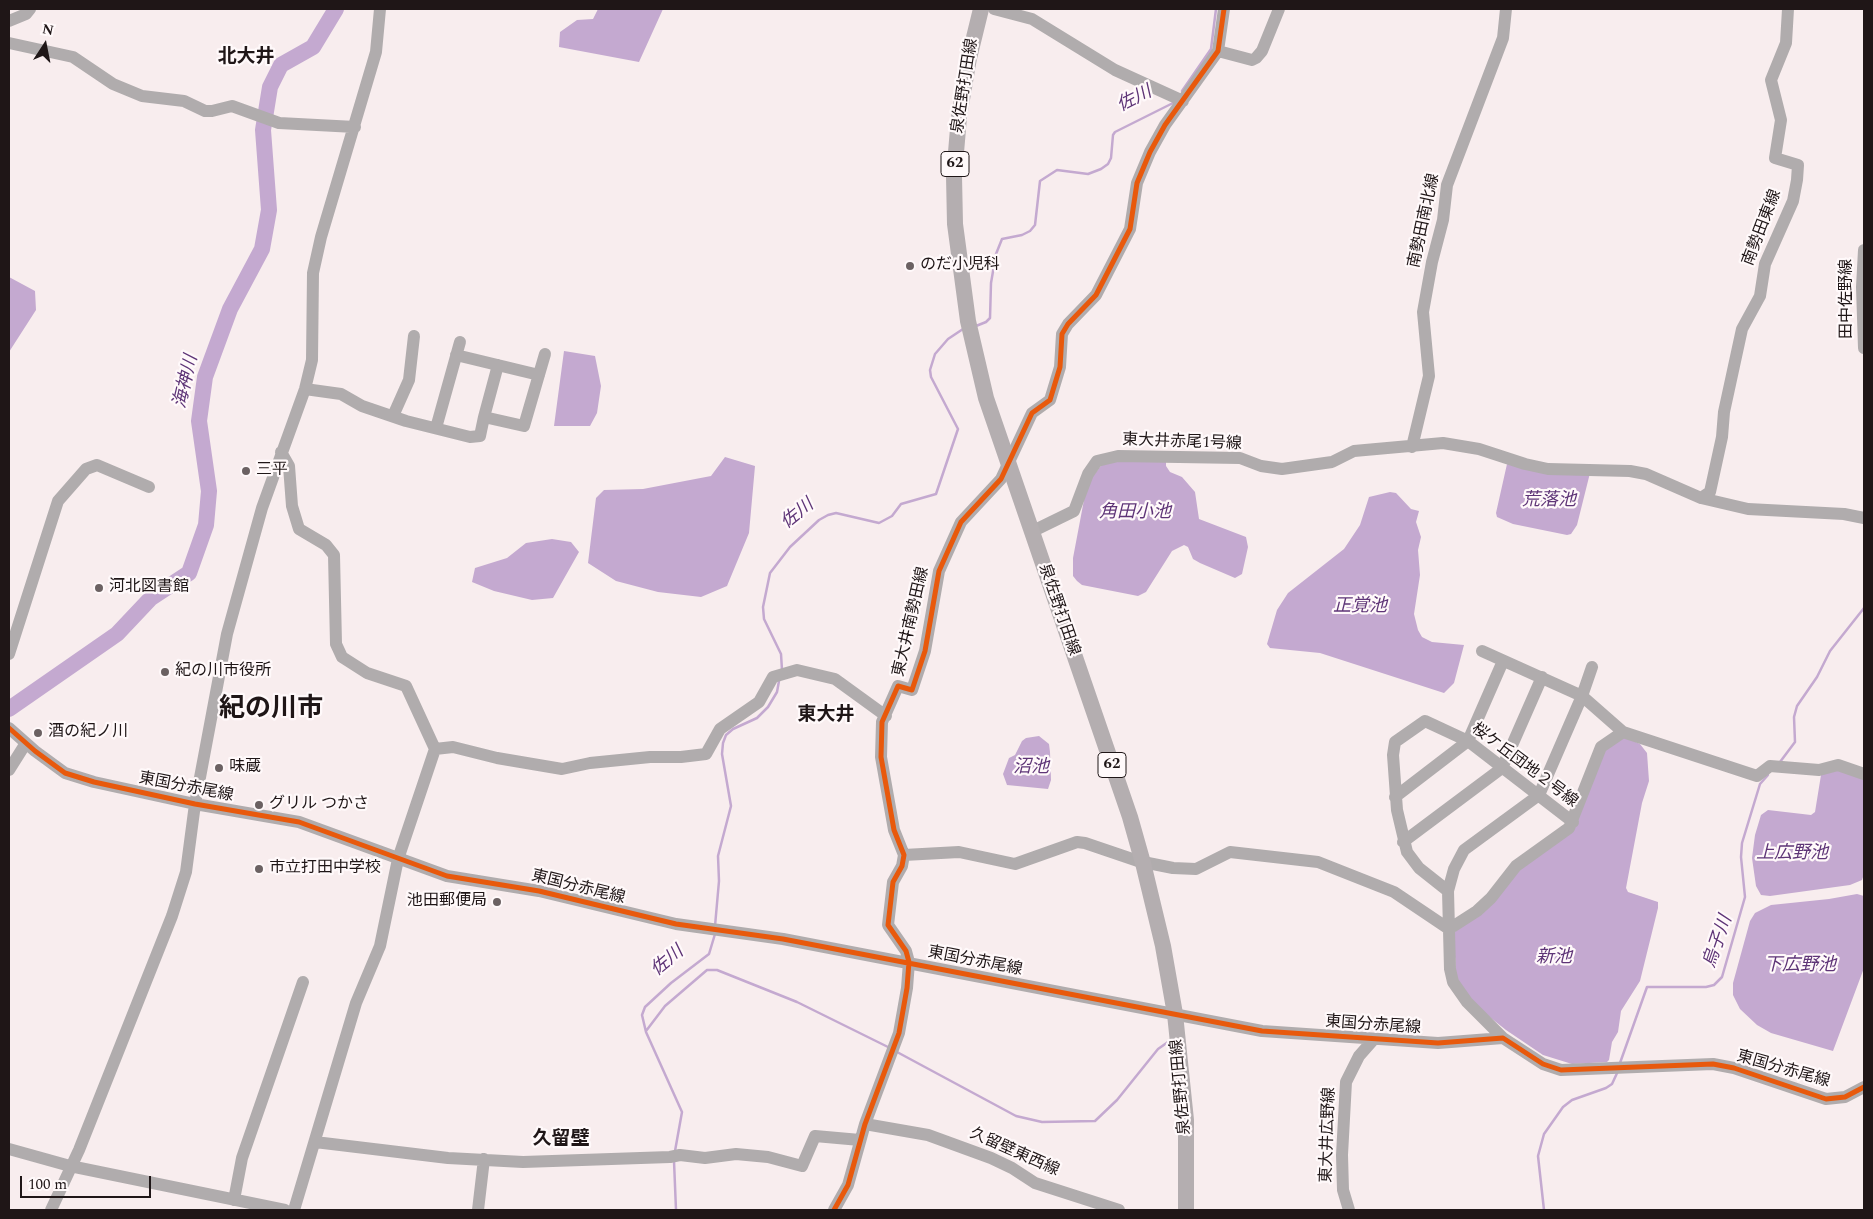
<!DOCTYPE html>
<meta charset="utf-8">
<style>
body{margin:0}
#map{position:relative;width:1873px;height:1219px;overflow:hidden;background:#f8edee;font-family:Spectral,serif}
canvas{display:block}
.frame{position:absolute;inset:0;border:10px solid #1f1617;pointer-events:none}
.north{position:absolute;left:20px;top:20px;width:50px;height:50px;-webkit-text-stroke:4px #fff9fa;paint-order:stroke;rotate:11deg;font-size:14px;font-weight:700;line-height:20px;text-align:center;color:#1f1617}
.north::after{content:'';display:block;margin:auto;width:18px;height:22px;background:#1f1617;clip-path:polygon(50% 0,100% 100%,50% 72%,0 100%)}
.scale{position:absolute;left:20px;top:1176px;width:131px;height:22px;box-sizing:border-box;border:2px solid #1f1617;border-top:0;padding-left:6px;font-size:15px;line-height:18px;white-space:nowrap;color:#1f1617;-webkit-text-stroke:4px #fff9fa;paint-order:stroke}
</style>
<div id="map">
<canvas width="1873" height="1219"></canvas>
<div class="frame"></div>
<div class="north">N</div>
<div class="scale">100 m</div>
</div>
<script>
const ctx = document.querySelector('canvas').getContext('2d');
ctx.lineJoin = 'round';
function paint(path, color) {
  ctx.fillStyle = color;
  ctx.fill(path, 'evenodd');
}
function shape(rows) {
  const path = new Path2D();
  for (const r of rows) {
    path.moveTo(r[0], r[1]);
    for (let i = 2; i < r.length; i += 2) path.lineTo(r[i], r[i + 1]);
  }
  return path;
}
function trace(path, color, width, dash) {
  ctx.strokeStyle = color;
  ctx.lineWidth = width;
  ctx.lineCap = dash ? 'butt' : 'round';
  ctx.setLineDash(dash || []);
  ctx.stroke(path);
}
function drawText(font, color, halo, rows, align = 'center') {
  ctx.font = font + ' Spectral,"Noto Sans JP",serif';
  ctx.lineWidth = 4.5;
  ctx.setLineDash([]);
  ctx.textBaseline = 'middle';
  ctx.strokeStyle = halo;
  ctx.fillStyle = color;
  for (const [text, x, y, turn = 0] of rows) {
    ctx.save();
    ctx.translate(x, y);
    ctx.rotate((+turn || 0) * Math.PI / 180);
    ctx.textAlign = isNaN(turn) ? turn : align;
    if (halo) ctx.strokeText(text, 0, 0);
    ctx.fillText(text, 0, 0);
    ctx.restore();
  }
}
const water = shape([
 [598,9,663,9,639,62,559,47,560,32,577,20,593,19],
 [9,277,35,291,36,310,9,352],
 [564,351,595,356,601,386,597,413,590,426,554,426],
 [725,457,755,466,749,533,727,586,701,597,658,592,616,581,588,563,596,498,604,490,643,489,711,476],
 [1124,459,1166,462,1166,466,1170,472,1182,477,1195,492,1199,519,1246,537,1248,547,1242,574,1235,578,1200,563,1193,559,1188,547,1184,545,1172,551,1146,592,1138,596,1082,585,1077,581,1073,576,1073,558,1087,484,1103,463],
 [1507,464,1590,473,1577,525,1571,534,1567,535,1513,524,1497,517,1496,513],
 [1390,492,1396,493,1411,509,1419,511,1416,522,1421,537,1418,550,1420,575,1414,614,1418,630,1422,637,1432,642,1464,645,1454,683,1444,693,1320,653,1270,648,1267,644,1277,610,1288,593,1344,549,1360,525,1369,497],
 [552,539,571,542,579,552,553,598,532,600,494,591,472,582,475,568,507,558,526,543],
 [1039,736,1049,744,1050,752,1051,780,1048,789,1007,785,1003,774,1009,758,1015,755,1022,741,1026,738],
 [1624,736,1640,744,1647,753,1649,781,1642,803,1626,888,1628,892,1658,902,1658,908,1640,981,1621,1011,1618,1032,1612,1042,1609,1060,1607,1062,1572,1064,1543,1055,1506,1030,1472,1003,1456,977,1454,935,1457,927,1518,867,1572,827,1603,751],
 [1839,769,1864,777,1864,874,1862,880,1850,885,1770,896,1761,895,1756,886,1752,858,1755,835,1761,815,1768,810,1811,815,1815,812,1821,775],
 [1857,894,1864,896,1864,968,1833,1051,1771,1033,1757,1025,1740,1009,1733,995,1733,983,1750,921,1755,913,1771,905,1829,899]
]);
const stream = shape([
 [1182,91,1211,49,1216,9],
 [976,326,986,322,990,318,991,283,996,254,1002,239,1022,235,1030,231,1035,225,1040,181,1057,170,1088,174,1101,169,1108,164,1111,158,1113,135,1115,132,1173,103],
 [782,670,781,654,764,619,763,607,770,573,790,547,819,520,828,515,836,513,879,523,892,516,901,504,936,494,958,429,931,377,930,370,935,354,948,339,963,329],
 [1780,762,1795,742,1794,717,1797,706,1817,677,1830,651,1864,608],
 [715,926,719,881,718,856,731,806,722,754,723,743,726,735,733,729,757,718,768,707,777,692,779,681],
 [646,1031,665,1006,707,970,717,970,797,1002,890,1048],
 [897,1052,1016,1116,1042,1122,1095,1121,1117,1100,1158,1049,1168,1042],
 [1620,1063,1647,987,1706,987,1714,985,1722,977,1745,897,1741,857,1742,843,1760,784,1768,775],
 [675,1151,682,1112,646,1032,642,1015,645,1007,671,983,709,954,715,934],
 [674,1161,676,1210],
 [1544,1210,1538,1156,1544,1134,1563,1107,1572,1100,1606,1088,1612,1084,1618,1071]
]);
const river = shape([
 [9,709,117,634,151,598,189,573,206,525,209,491,199,421,205,377,230,309,262,249,269,210,263,130,270,87,281,65,313,47,336,9]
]);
const minor = shape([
 [994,9,1032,19,1115,70,1183,101],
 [9,21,26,14,30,9],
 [9,43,73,57,113,84,142,96,184,101,205,111,212,111,232,106,279,123,355,127],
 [1218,51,1252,60,1256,58,1262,51,1279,9],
 [1864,250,1862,287,1864,348],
 [456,355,539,375],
 [305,389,341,394,362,406,406,421,470,437,480,436,484,417,524,426,545,354],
 [393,416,409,380,414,336],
 [484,417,498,365],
 [436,428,460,342],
 [1412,447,1429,376,1423,312,1432,262,1443,220,1447,185,1503,38,1506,9],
 [281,452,289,466,292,506,299,529,326,545,334,555,336,644,342,657,367,673,406,686,435,749,398,859,380,946,356,1003,294,1210],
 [1701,498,1710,492,1722,437,1724,412,1742,329,1760,296,1765,264,1793,201,1797,180,1798,165,1775,158,1781,120,1771,80,1786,43,1788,9],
 [1031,532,1074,511,1088,474,1097,461,1118,456,1240,458,1261,466,1282,469,1332,462,1354,451,1443,443,1479,449,1525,464,1548,469,1630,471,1646,474,1701,498,1748,509,1844,514,1864,518],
 [1482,651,1582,696,1623,732],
 [9,654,58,501,86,469,97,465,149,487],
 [9,728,35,751,65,773,94,782,195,804,299,822,447,876,539,891,676,924,783,939,1262,1031,1438,1043,1503,1038,1543,1064,1561,1070,1713,1064,1734,1068,1826,1099,1845,1097,1864,1087],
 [435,749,453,747,497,758,562,769,590,763,650,757,681,757,706,754,720,729,759,702,773,677,797,670,835,679,886,716],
 [9,770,26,743],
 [1395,797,1468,741,1503,661],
 [1403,842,1502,768,1542,677],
 [904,855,959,852,1015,864,1077,842,1085,843,1138,861,1173,868,1196,869,1230,852,1318,862,1394,892,1449,929,1477,911,1491,898,1516,866,1569,828,1601,747,1623,732,1757,776,1770,766,1819,770,1838,765,1864,774],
 [1448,891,1419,868,1407,852,1397,810,1393,755,1395,742,1425,721,1468,741,1573,822],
 [1503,1038,1467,1002,1453,982,1450,969,1448,891,1454,869,1464,850,1539,795,1582,696,1592,667],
 [865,1124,928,1135,991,1158,1012,1168,1035,1183,1119,1210],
 [315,1142,448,1158,523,1162,670,1157,680,1155,705,1158,736,1154,768,1157,802,1166,815,1136,860,1140],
 [9,1149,70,1166,285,1210],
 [234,1200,242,1158,303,982],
 [51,1210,79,1150,172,916,186,872,195,804,227,634,262,508,305,389,312,360,313,273,321,237,376,52,380,9],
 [478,1210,484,1159],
 [834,1210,848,1185,865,1124,899,1033,907,988,909,962,906,951,888,925,893,882,902,866,904,855,894,830,881,757,882,722,898,686,912,690,925,651,939,571,961,522,1001,479,1032,413,1050,400,1060,367,1062,334,1068,324,1096,295,1130,229,1137,183,1150,152,1165,125,1218,51,1224,9],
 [1349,1210,1343,1190,1342,1155,1346,1082,1359,1056,1374,1039]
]);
const major = shape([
 [981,9,969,58,959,117,954,176,955,224,968,321,986,398,1130,817,1143,863,1163,946,1175,1014,1186,1120,1186,1210]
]);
const cycleway = shape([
 [9,728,35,751,65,773,94,782,195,804,299,822,447,876,539,891,676,924,783,939,1262,1031,1438,1043,1503,1038,1543,1064,1561,1070,1713,1064,1734,1068,1826,1099,1845,1097,1864,1087],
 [834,1210,848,1185,865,1124,899,1033,907,988,909,962,906,951,888,925,893,882,902,866,904,855,894,830,881,757,882,722,898,686,912,690,925,651,939,571,961,522,1001,479,1032,413,1050,400,1060,367,1062,334,1068,324,1096,295,1130,229,1137,183,1150,152,1165,125,1218,51,1224,9]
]);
const markers = [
 [910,266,5,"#6b6162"],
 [246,471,5,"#6b6162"],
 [99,588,5,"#6b6162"],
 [165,672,5,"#6b6162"],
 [38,733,5,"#6b6162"],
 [219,768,5,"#6b6162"],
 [259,805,5,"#6b6162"],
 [259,869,5,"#6b6162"],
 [497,902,5,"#6b6162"]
];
const shields = [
 [955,164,28],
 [1112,765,28]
];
const shieldNames = [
 ["62",955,164],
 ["62",1112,765]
];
const streetNames = [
 ["泉佐野打田線",966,86,-81],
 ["南勢田南北線",1425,221,-78],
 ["南勢田東線",1763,228,-69],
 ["田中佐野線",1848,299,-90],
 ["東大井赤尾1号線",1182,443,2],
 ["泉佐野打田線",1058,610,71],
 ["東大井南勢田線",912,622,-77],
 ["桜ケ丘団地２号線",1524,766,37],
 ["東国分赤尾線",186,788,11],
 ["東国分赤尾線",578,888,14],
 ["東国分赤尾線",975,962,11],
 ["東国分赤尾線",1373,1026,4],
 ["東国分赤尾線",1783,1070,16],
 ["泉佐野打田線",1182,1087,-95],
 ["東大井広野線",1329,1135,-88],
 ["久留壁東西線",1014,1153,24]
];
const poiNames = [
 ["のだ小児科",920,266],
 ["三平",256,471],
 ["河北図書館",109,588],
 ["紀の川市役所",175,672],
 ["酒の紀ノ川",48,733],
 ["味蔵",229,768],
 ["グリル つかさ",269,805],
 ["市立打田中学校",269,869],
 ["池田郵便局",487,902,"right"]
];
const waterNames = [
 ["佐川",1135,100,-27],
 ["海神川",187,382,-77],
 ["荒落池",1549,501],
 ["角田小池",1135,513],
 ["佐川",798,515,-39],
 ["正覚池",1360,607],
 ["沼池",1031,768],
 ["上広野池",1792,854],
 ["烏子川",1719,942,-71],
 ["新池",1554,958],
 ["佐川",668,962,-40],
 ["下広野池",1800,966]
];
const quarterNames = [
 ["北大井",246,58],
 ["東大井",826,716],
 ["久留壁",561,1140]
];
const townNames = [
 ["紀の川市",271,711]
];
paint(water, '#c4a9d0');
trace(stream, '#c4a9d0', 2.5);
trace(river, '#c4a9d0', 16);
trace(minor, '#b0acad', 12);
trace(major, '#b4aeb0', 16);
trace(cycleway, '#e8590c', 5);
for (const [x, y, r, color] of markers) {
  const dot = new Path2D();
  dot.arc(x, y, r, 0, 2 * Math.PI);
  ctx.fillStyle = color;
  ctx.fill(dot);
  trace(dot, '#fff9fa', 2);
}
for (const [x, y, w] of shields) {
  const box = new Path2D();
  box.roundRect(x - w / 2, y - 12.5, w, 25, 4);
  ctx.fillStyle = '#fff9fa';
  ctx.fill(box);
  trace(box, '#1f1617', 1);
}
drawText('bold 15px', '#1f1617', null, shieldNames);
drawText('16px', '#1f1617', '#fff9fa', streetNames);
drawText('16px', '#1f1617', '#fff9fa', poiNames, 'left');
drawText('italic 18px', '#5e3477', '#fff9fa', waterNames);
drawText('bold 19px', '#1f1617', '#fff9fa', quarterNames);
drawText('bold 26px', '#1f1617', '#fff9fa', townNames);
</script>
